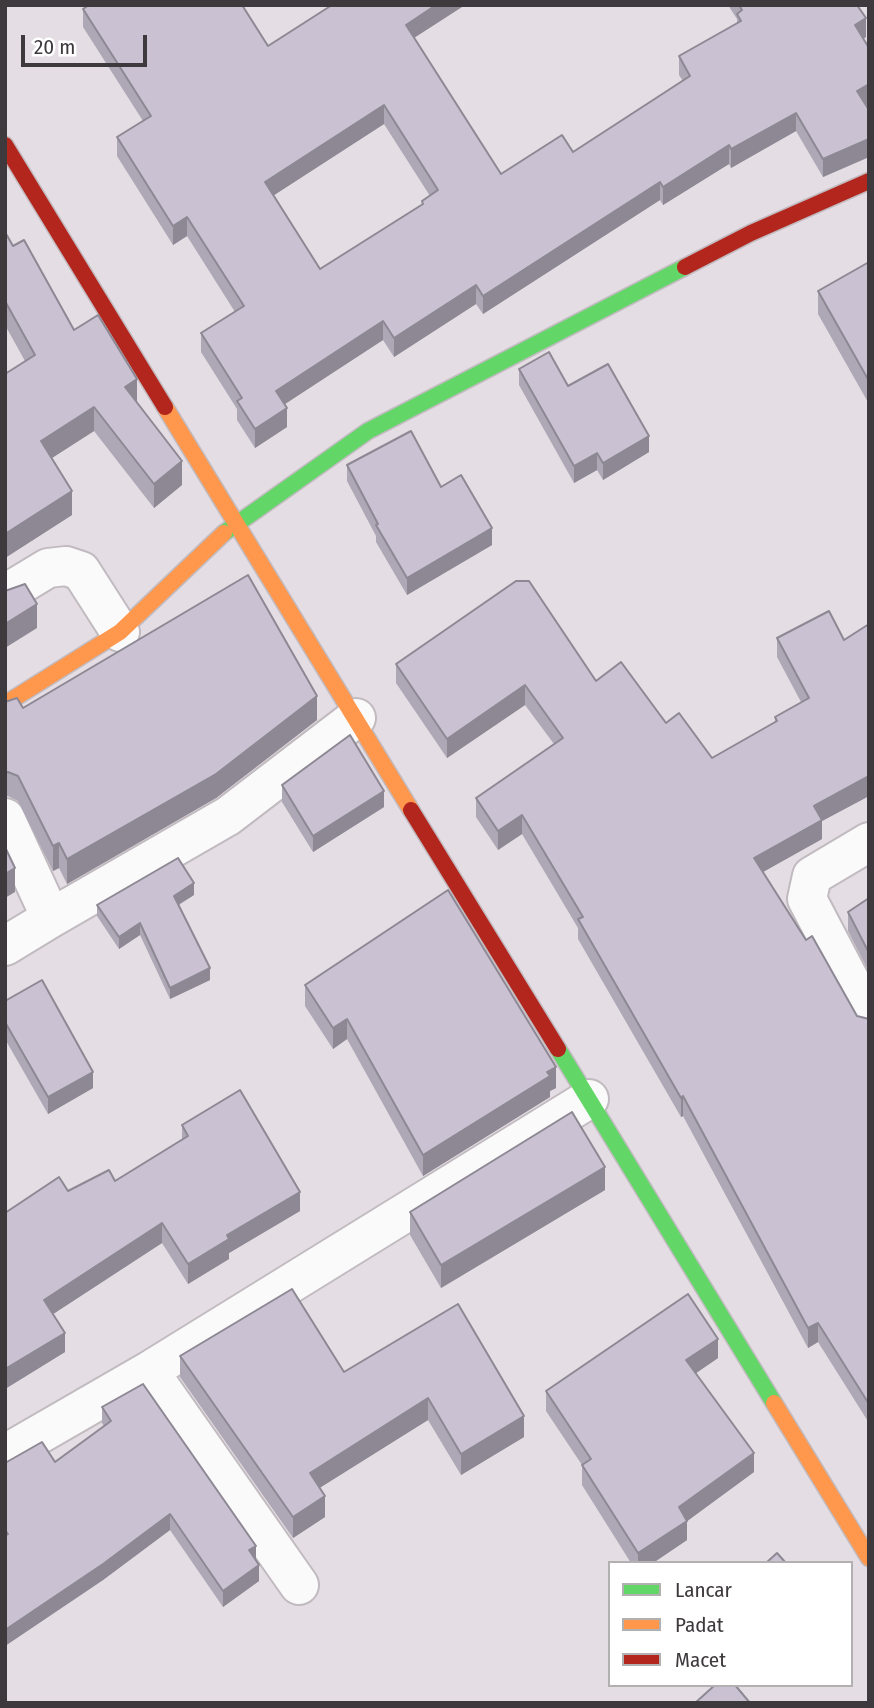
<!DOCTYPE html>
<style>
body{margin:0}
#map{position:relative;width:874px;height:1708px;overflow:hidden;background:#e4dde3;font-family:"Fira Sans Condensed",sans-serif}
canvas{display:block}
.frame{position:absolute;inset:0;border:7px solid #3e393d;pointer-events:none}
.legend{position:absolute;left:608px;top:1561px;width:245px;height:126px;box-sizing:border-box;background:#fff;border:2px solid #b2b0b1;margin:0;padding:9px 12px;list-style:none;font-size:21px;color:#3e393d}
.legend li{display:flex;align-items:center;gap:14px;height:35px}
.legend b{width:35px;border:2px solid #b2b0b1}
.scale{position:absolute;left:21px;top:35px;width:126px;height:32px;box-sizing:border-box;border:4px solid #3e393d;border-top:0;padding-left:9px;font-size:21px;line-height:24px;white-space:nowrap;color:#3e393d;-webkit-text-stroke:5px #fff;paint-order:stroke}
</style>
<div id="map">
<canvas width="874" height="1708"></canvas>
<div class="frame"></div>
<ul class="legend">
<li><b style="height:9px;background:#63d668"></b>Lancar</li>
<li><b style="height:9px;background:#ff974d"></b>Padat</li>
<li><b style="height:9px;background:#b3261e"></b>Macet</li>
</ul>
<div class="scale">20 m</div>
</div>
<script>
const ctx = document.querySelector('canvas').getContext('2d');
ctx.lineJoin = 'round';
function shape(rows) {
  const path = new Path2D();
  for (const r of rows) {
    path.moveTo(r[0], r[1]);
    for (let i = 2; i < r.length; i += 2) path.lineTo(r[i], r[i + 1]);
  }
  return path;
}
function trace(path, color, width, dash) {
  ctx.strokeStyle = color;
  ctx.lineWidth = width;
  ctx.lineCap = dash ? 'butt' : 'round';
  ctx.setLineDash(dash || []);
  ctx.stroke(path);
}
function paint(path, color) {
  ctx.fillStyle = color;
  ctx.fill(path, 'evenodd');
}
const street = shape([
 [5,594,48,568,66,566,81,571,120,632],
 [5,818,51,918,228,816,356,718],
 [869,842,812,876,807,899,869,1017],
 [5,946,51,918],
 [149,1371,299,1585],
 [5,1454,149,1371,589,1099]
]);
const fast = shape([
 [224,533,368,431,685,267],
 [558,1049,774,1403]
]);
const slow = shape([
 [165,407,411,810],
 [5,704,120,632,224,533],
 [774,1403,869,1558]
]);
const jam = shape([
 [5,145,165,407],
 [685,267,751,233,869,181],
 [411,810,558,1049]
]);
const wall = shape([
 [87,5,242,5,268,46,465,5,414,38,501,174,573,152,683,81,679,75,679,56,737,24,737,19,728,5,857,5,866,37,863,38,869,48,869,103,866,105,869,110,869,157,823,177,796,131,731,168,729,164,663,205,660,200,483,314,476,304,394,357,383,340,284,404,287,427,255,448,237,420,237,409,201,352,201,333,235,312,187,236,173,245,117,156,117,137,143,121,83,27,83,9],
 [384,124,430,196,422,201,422,205,320,269,274,195],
 [5,232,13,246,74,330,137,403,182,485,154,508,94,431,52,458,72,515,5,558,25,361,5,325],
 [869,262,869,404,818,314,818,291],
 [519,369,568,386,649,452,603,480,597,470,574,483,519,385],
 [347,465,441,487,492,545,407,595,376,542,376,536,347,481],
 [869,624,869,796,822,821,822,839,763,872,806,940,857,1016,869,1019,869,1423,818,1342,808,1348,683,1116,681,1117,578,939,578,928,522,834,498,850,476,817,476,798,554,744,525,705,447,758,396,683,396,664,596,681,666,723,712,758,775,723,775,717,801,702,777,657,777,638,844,640],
 [5,702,23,708,317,720,216,798,67,884,59,868,53,871,18,801,8,796,5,797],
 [282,785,384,807,313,852,282,802],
 [194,895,179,905,210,980,170,999,140,935,119,949,97,916,97,905],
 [869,898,869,972,848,931,848,912],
 [305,985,556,1088,550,1091,550,1097,423,1176,347,1039,333,1049,305,1006],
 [5,1001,93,1088,48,1114,5,1039],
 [182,1125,300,1211,229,1253,229,1259,188,1284,162,1243,53,1314,65,1352,5,1389,5,1213,68,1191,115,1181,182,1140],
 [605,1190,441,1288,410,1235,410,1212],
 [458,1304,524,1437,461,1475,428,1420,319,1488,325,1517,293,1538,180,1377,180,1356,344,1372],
 [718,1358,696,1373,754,1472,687,1521,687,1540,653,1563,631,1563,582,1485,582,1465,546,1411,546,1391],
 [102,1407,256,1560,259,1581,223,1607,170,1530,103,1580,5,1646,5,1463,55,1462,104,1426,102,1423]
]);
const shadedWall = shape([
 [436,5,465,5,406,43,406,25],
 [866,18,866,37,855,44,855,25],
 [869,84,869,103,857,110,857,91],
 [384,105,384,124,265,201,265,182],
 [796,113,796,131,731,168,731,149],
 [869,139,869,157,823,177,823,159],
 [729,145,729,164,663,205,663,187],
 [660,182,660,200,483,314,483,296],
 [187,217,187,236,173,245,173,226],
 [476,285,476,304,394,357,394,338],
 [383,321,383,340,276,410,276,391],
 [137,379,137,403,125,387],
 [94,407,94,431,41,465,41,441],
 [287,408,287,427,255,448,255,429],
 [649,436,649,452,603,480,603,463],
 [597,453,597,470,574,483,574,466],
 [182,461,182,485,154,508,154,484],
 [72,491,72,515,5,558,5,534],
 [492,528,492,545,407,595,407,578],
 [37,604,37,628,5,648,5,624],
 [525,685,525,705,447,758,447,739],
 [317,696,317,720,216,798,67,884,67,859],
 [869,776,869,796,822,821,822,839,754,877,754,858,814,806],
 [384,791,384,807,313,852,313,836],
 [522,815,522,834,498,850,498,831],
 [59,843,59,868,53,871,53,846],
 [15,868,15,892,5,898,5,874],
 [194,883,194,895,174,907,174,896],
 [140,923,140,935,119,949,119,937],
 [210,968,210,980,170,999,170,988],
 [347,1019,347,1039,333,1049,333,1028],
 [556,1067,556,1088,550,1091,550,1097,423,1176,423,1155],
 [93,1072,93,1088,48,1114,48,1097],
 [683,1096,683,1116,681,1117,681,1098],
 [605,1167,605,1190,441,1288,441,1265],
 [300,1192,300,1211,229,1253,229,1259,188,1284,188,1264,227,1235],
 [162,1223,162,1243,44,1320,44,1300],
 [818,1323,818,1342,808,1348,808,1328],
 [65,1333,65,1352,5,1389,5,1369],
 [718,1339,718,1358,686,1380,686,1360],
 [428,1398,428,1420,310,1494,310,1473],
 [524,1416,524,1437,461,1475,461,1454],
 [754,1453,754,1472,686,1522,687,1521,687,1540,653,1563,638,1563,638,1553,679,1507],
 [325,1496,325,1517,293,1538,293,1517],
 [170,1514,170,1530,103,1580,5,1646,5,1630],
 [256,1546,256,1562,249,1550],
 [259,1565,259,1581,223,1607,223,1591]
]);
const building = shape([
 [89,5,242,5,268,46,332,5,436,5,406,25,501,174,562,135,573,152,690,76,679,56,741,21,737,14,742,10,739,5,857,5,866,18,855,25,869,48,869,84,857,91,869,110,869,139,823,159,796,113,731,149,729,145,663,187,660,182,483,296,476,285,394,338,383,321,276,391,287,408,255,429,237,401,242,398,201,333,244,306,187,217,173,226,117,137,151,116,83,9,89,5],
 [384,105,438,190,422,201,423,204,320,269,265,182,384,105],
 [5,232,13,246,24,240,74,330,98,315,137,379,125,387,182,461,154,484,94,407,41,441,72,491,5,534,5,374,35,355,5,301,5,232],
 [869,262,869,381,818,291,869,262],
 [549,352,568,386,608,364,649,436,603,463,597,453,574,466,519,369,549,352],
 [411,431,441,487,461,475,492,528,407,578,376,525,378,524,347,465,411,431],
 [248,575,317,696,216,774,67,859,59,843,53,846,18,776,8,772,5,773,5,702,17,698,23,708,248,575],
 [516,581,529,581,596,681,621,662,666,723,679,713,712,758,777,721,775,717,809,698,777,638,829,611,844,640,869,624,869,776,814,806,822,820,754,858,806,940,812,936,857,1016,869,1019,869,1404,818,1323,808,1328,683,1096,681,1098,578,919,583,917,522,815,498,831,476,798,563,738,525,685,447,739,396,664,516,581],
 [25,584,37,604,5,624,5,591,25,584],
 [350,735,384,791,313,836,282,785,350,735],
 [5,847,15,868,5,874,5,847],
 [178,858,194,883,174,896,210,968,170,988,140,923,119,937,97,905,178,858],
 [448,890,556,1067,547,1072,550,1076,423,1155,347,1019,333,1028,305,985,448,890],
 [869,898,869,953,848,912,869,898],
 [42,980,93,1072,48,1097,5,1022,5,1001,42,980],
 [240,1090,300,1192,227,1235,229,1239,188,1264,162,1223,44,1300,65,1333,5,1369,5,1213,59,1177,68,1191,109,1170,115,1181,188,1136,182,1125,240,1090],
 [572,1112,605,1167,441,1265,410,1212,572,1112],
 [292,1289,344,1372,458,1304,524,1416,461,1454,428,1398,310,1473,325,1496,293,1517,180,1356,292,1289],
 [688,1294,718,1339,686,1360,754,1453,679,1507,687,1521,638,1553,582,1465,591,1459,546,1391,688,1294],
 [143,1384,256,1546,249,1550,259,1565,223,1591,170,1514,103,1564,5,1630,5,1536,8,1534,5,1530,5,1463,42,1442,55,1462,111,1421,102,1407,143,1384],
 [777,1553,786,1563,766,1563,777,1553],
 [715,1685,735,1685,750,1703,695,1703,715,1685]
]);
trace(street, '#c1bbc0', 42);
trace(fast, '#c1bbc0', 19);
trace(slow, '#c1bbc0', 19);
trace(jam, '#c1bbc0', 19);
trace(street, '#fbfafb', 38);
trace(fast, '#63d668', 16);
trace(slow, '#ff974d', 16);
trace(jam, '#b3261e', 16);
paint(wall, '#aea7b5');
paint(shadedWall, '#8d8893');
paint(building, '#cac2d2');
trace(building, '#8d8893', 2);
</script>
